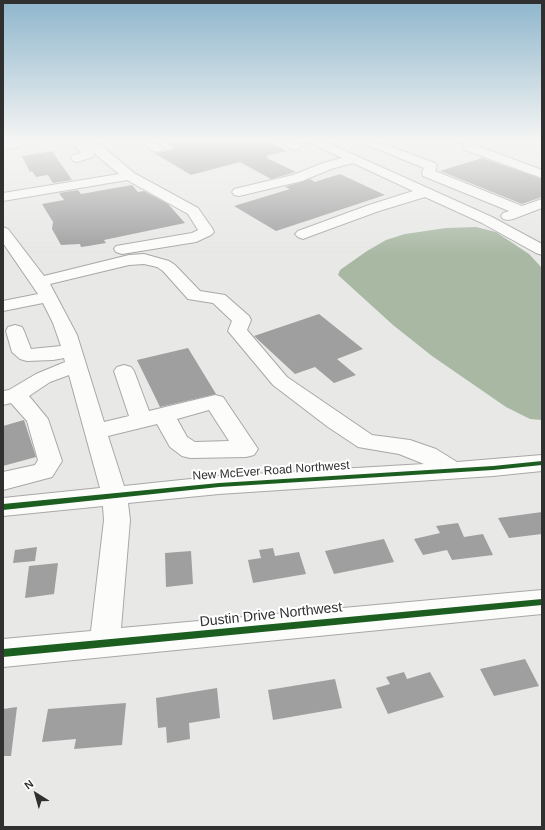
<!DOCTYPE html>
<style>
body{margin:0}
#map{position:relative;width:545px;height:830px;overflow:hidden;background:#e8e9e7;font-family:Helvetica,sans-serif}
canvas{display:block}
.frame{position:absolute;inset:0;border:4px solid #2f302f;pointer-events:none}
.north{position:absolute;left:16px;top:774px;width:40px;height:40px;-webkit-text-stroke:3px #fff;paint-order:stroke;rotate:323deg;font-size:11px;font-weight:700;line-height:16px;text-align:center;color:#2f302f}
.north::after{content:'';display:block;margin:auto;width:14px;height:18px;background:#2f302f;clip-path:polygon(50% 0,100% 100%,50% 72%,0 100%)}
</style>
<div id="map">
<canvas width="545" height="830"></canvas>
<div class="frame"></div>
<div class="north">N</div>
</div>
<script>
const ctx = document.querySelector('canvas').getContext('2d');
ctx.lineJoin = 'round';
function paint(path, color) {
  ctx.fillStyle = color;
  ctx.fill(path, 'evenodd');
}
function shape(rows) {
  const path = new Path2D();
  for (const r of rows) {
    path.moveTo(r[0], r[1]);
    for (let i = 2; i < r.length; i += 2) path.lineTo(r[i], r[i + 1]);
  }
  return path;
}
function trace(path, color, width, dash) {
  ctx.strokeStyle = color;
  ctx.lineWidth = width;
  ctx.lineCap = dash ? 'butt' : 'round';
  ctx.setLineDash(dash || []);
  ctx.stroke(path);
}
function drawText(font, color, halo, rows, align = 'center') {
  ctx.font = font + ' Helvetica,sans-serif';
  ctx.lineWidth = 4;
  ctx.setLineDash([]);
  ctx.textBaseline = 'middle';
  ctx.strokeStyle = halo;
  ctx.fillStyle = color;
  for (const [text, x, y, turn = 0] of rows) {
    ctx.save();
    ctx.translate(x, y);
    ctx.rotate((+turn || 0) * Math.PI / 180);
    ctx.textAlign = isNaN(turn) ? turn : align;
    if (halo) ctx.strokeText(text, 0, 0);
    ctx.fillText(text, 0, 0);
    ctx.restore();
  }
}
const water = shape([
 [476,227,496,232,529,254,542,268,542,420,530,419,506,407,432,356,393,325,338,275,340,270,367,251,386,240,405,234,446,228]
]);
const building = shape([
 [160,139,262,139,287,151,266,156,269,158,267,158,296,172,271,179,240,162,191,175,154,153,157,153,176,148],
 [52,151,72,180,53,183,48,175,36,177,32,171,30,172,22,156],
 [482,158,542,179,542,197,522,204,440,171],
 [340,174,385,195,276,231,234,206,290,189,285,187,310,179,315,182],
 [132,185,138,192,144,191,168,204,185,223,104,240,106,243,88,246,81,247,80,244,61,245,52,229,53,222,42,204,64,200,59,193,78,190,81,194],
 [319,314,363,349,337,359,356,375,334,383,315,367,295,374,254,336],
 [188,348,216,394,160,407,137,360],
 [24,420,36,457,3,466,3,426],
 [542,512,542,534,509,538,498,518],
 [458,523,464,537,483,534,493,555,452,560,447,550,423,555,414,539,440,533,436,526],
 [384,539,394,562,334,574,325,551],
 [37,547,35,561,13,563,15,550],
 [273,548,275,556,299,552,306,574,253,583,248,560,261,558,259,550],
 [191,551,193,584,166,587,165,553],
 [58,563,54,594,25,598,29,566],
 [525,659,539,686,494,696,480,669],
 [404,672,407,679,430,672,444,697,388,714,376,688,390,684,386,677],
 [335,679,342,708,273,720,268,690],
 [217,688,220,718,189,723,190,739,167,743,166,727,158,728,156,698],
 [126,703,122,745,74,749,76,739,42,742,48,709],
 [17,707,11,756,3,756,3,709]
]);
const minor = shape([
 [75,139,88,139,107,150,134,173,198,208,212,228,214,232,211,235,196,242,122,254,116,252,114,249,116,246,192,233,198,230,188,214,127,180,3,201,3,193,119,174,94,153,93,157,77,162,73,161,71,158,73,155,81,153,76,147,80,144,75,139],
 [136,139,150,139,163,148,161,151,157,152,153,151,136,139],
 [277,139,291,139,301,146,299,149,295,150,291,149,277,139],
 [304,139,319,139,492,217,542,244,542,255,536,253,482,223,425,197,379,211,308,237,303,239,298,237,295,234,298,231,369,205,413,191,353,163,331,169,302,181,239,196,234,195,232,192,234,189,293,175,323,163,342,158,306,141,304,139],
 [370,139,435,163,437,166,435,171,522,206,542,199,542,208,513,219,508,220,503,219,501,216,503,213,509,211,423,176,422,173,424,168,365,144,363,142,365,140,370,139],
 [456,139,472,139,476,142,475,145,542,170,542,178,465,150,463,147,464,144,458,141,456,139],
 [16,140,20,141,22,144,20,147,3,150,3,142,16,140],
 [3,227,8,229,44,276,129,255,144,254,169,261,175,265,200,291,225,295,249,316,251,320,247,330,287,377,372,435,410,440,436,449,457,462,542,455,542,471,493,476,219,494,128,503,130,520,121,628,542,590,542,614,3,667,3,639,91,631,104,520,103,506,3,516,3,498,100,488,69,375,50,382,29,396,48,419,62,461,52,477,3,490,3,472,35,465,38,460,27,421,11,403,3,405,3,391,9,390,36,374,65,362,64,358,53,360,27,361,20,359,12,352,6,331,8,327,15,325,22,327,24,331,31,349,61,346,53,323,43,303,3,311,3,301,38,294,3,243,3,227],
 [144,264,157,267,163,271,188,299,213,303,232,321,228,331,273,385,328,427,358,447,399,454,424,464,219,476,124,486,108,436,157,424,170,447,182,456,190,458,246,457,254,455,258,449,223,397,215,395,149,411,134,371,131,367,124,365,117,367,114,371,129,416,104,422,77,335,50,284,129,265,144,264],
 [209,410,229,441,195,442,187,437,177,419,209,410]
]);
const cycleway = shape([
 [542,461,542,465,493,470,219,487,3,510,3,504,219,483,493,466,542,461],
 [542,599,542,605,3,657,3,649,542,599]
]);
const streetNames = [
 ["New McEver Road Northwest",271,471,-4]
];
const nearStreetnames = [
 ["Dustin Drive Northwest",271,615,-6]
];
paint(water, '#a8b8a3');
paint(building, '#9e9f9e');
trace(minor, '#a7a8a7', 2);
paint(minor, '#fcfcfb');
paint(cycleway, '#1b5e20');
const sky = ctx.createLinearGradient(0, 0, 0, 255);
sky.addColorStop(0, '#8eb6cc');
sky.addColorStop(0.55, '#f5f5f4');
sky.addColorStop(1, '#f5f5f400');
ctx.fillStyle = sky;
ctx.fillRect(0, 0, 545, 255);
drawText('12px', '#2f302f', '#fff', streetNames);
drawText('14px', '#2f302f', '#fff', nearStreetnames);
</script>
